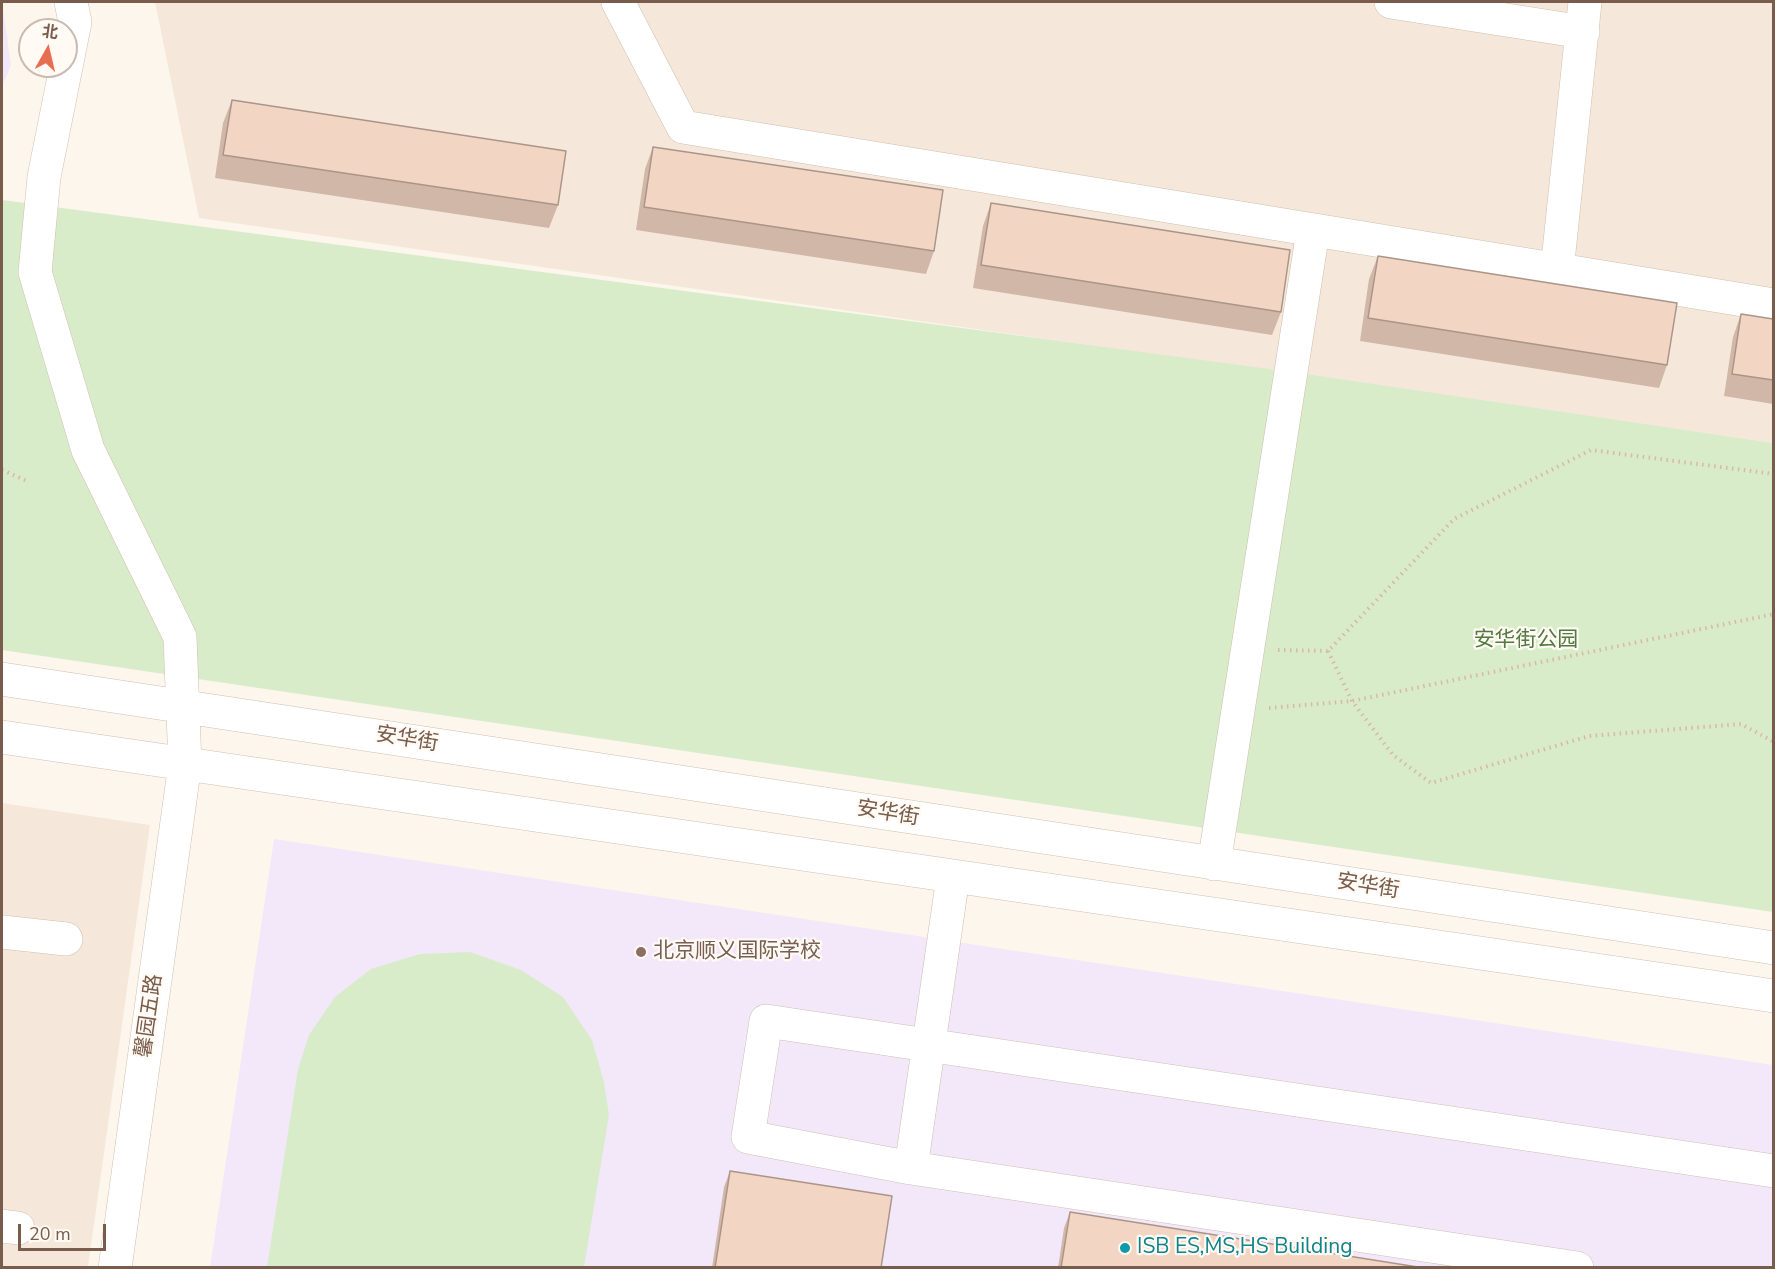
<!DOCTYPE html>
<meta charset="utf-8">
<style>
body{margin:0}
#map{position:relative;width:1775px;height:1269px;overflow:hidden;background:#fdf6ec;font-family:"Nunito Sans","Noto Sans SC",sans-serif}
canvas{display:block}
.frame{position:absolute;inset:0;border:3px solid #7a5c4d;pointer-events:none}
.north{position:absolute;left:18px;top:18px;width:60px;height:60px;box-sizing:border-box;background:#fffaf3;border:2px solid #cabbb1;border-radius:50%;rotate:8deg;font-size:16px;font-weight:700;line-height:24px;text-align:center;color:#7a5c4d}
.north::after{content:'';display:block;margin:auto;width:21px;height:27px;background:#e76f51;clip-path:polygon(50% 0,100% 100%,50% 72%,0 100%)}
.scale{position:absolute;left:18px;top:1224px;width:88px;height:27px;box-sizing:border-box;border:3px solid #7a5c4d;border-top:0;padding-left:8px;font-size:18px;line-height:21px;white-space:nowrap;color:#7a5c4d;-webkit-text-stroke:4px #fffaf3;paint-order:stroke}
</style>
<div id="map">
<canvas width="1775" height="1269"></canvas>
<div class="frame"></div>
<div class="north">北</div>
<div class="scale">20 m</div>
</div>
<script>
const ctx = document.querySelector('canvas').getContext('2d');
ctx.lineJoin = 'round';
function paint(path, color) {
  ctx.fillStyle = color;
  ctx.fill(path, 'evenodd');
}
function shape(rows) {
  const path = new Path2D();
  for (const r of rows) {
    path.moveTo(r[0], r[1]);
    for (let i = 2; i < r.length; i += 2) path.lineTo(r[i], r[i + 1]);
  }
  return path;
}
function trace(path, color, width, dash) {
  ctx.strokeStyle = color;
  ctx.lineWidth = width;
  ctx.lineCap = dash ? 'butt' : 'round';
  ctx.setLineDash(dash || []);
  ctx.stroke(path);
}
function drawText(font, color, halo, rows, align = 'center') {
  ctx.font = font + ' "Nunito Sans","Noto Sans SC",sans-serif';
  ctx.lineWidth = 4.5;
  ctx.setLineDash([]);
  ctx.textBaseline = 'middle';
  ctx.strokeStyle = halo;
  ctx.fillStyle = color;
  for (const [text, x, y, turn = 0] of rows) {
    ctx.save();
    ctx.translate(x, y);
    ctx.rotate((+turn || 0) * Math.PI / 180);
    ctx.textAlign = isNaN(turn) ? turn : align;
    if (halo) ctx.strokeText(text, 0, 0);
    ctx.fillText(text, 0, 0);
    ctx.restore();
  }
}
const residential = shape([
 [155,2,1773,2,1773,443,199,218],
 [2,803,150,825,88,1267,2,1267]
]);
const education = shape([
 [2,2,11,65,2,87],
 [274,839,1773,1065,1773,1267,210,1268]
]);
const green = shape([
 [2,200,1292,372,1773,443,1773,912,2,650],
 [470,952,521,970,563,997,592,1040,604,1082,609,1115,584,1267,267,1267,298,1069,309,1035,335,997,371,969,420,954]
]);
const path = shape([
 [2,470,27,481],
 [1278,650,1328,651,1454,519,1591,450,1774,474],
 [1328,651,1352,701,1393,755,1431,783,1589,736,1741,724,1774,742],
 [1269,708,1352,701,1774,614]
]);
const minor = shape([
 [71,2,75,22,44,177,35,272,88,450,180,637,185,764,115,1268],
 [618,2,683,127,1774,305],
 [1391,2,1583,32],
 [1557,271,1585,2],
 [2,679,1774,948],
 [2,737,1774,996],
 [1214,864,1313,231],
 [953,877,911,1168,1577,1268],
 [2,932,66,939],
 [911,1168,748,1137,766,1021,1774,1171],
 [2,1226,18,1228]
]);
const wall = shape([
 [232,100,558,205,549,228,215,178,223,123],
 [653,147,934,251,926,274,636,230,645,169],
 [991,203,1281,312,1272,335,973,288,983,226],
 [1378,256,1667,365,1659,388,1360,341,1369,279],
 [1741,314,1773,319,1773,404,1724,396,1733,337],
 [730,1171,881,1268,712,1268,724,1187],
 [1070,1212,1424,1268,1058,1268,1064,1228]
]);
const building = shape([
 [232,100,566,151,558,205,223,155,232,100],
 [653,147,943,190,934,251,644,207,653,147],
 [991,203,1290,250,1281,312,981,265,991,203],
 [1378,256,1677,303,1667,365,1368,318,1378,256],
 [1741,314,1773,319,1773,380,1732,374,1741,314],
 [730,1171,892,1196,881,1268,715,1268,730,1171],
 [1070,1212,1424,1268,1061,1268,1070,1212]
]);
const markers = [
 [641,952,6,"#8d6e63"],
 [1125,1248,6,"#0f9aa8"]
];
const parkNames = [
 ["安华街公园",1526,641]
];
const streetNames = [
 ["安华街",407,740,9],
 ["安华街",888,814,9],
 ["安华街",1368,887,9],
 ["馨园五路",150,1016,-82]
];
const educationNames = [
 ["北京顺义国际学校",653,952]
];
const cultureNames = [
 ["ISB ES,MS,HS Building",1137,1248]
];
paint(residential, '#f5e8da');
paint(education, '#f3e8fa');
paint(green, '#d8ecc9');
trace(minor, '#d1beb0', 34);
trace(path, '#d9b8a5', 4, [1.5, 4.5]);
trace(minor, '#fff', 33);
paint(wall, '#d1b7a8');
paint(building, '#f3d5c3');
trace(building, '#aa9588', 1.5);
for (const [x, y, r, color] of markers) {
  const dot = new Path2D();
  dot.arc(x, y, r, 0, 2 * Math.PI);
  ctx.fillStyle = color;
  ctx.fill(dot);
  trace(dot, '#fffaf3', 2);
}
drawText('21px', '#537a41', '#fffaf3', parkNames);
drawText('21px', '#7a5c4d', '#fffaf3', streetNames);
drawText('21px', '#785e54', '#fffaf3', educationNames, 'left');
drawText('21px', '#0d838f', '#fffaf3', cultureNames, 'left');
</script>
